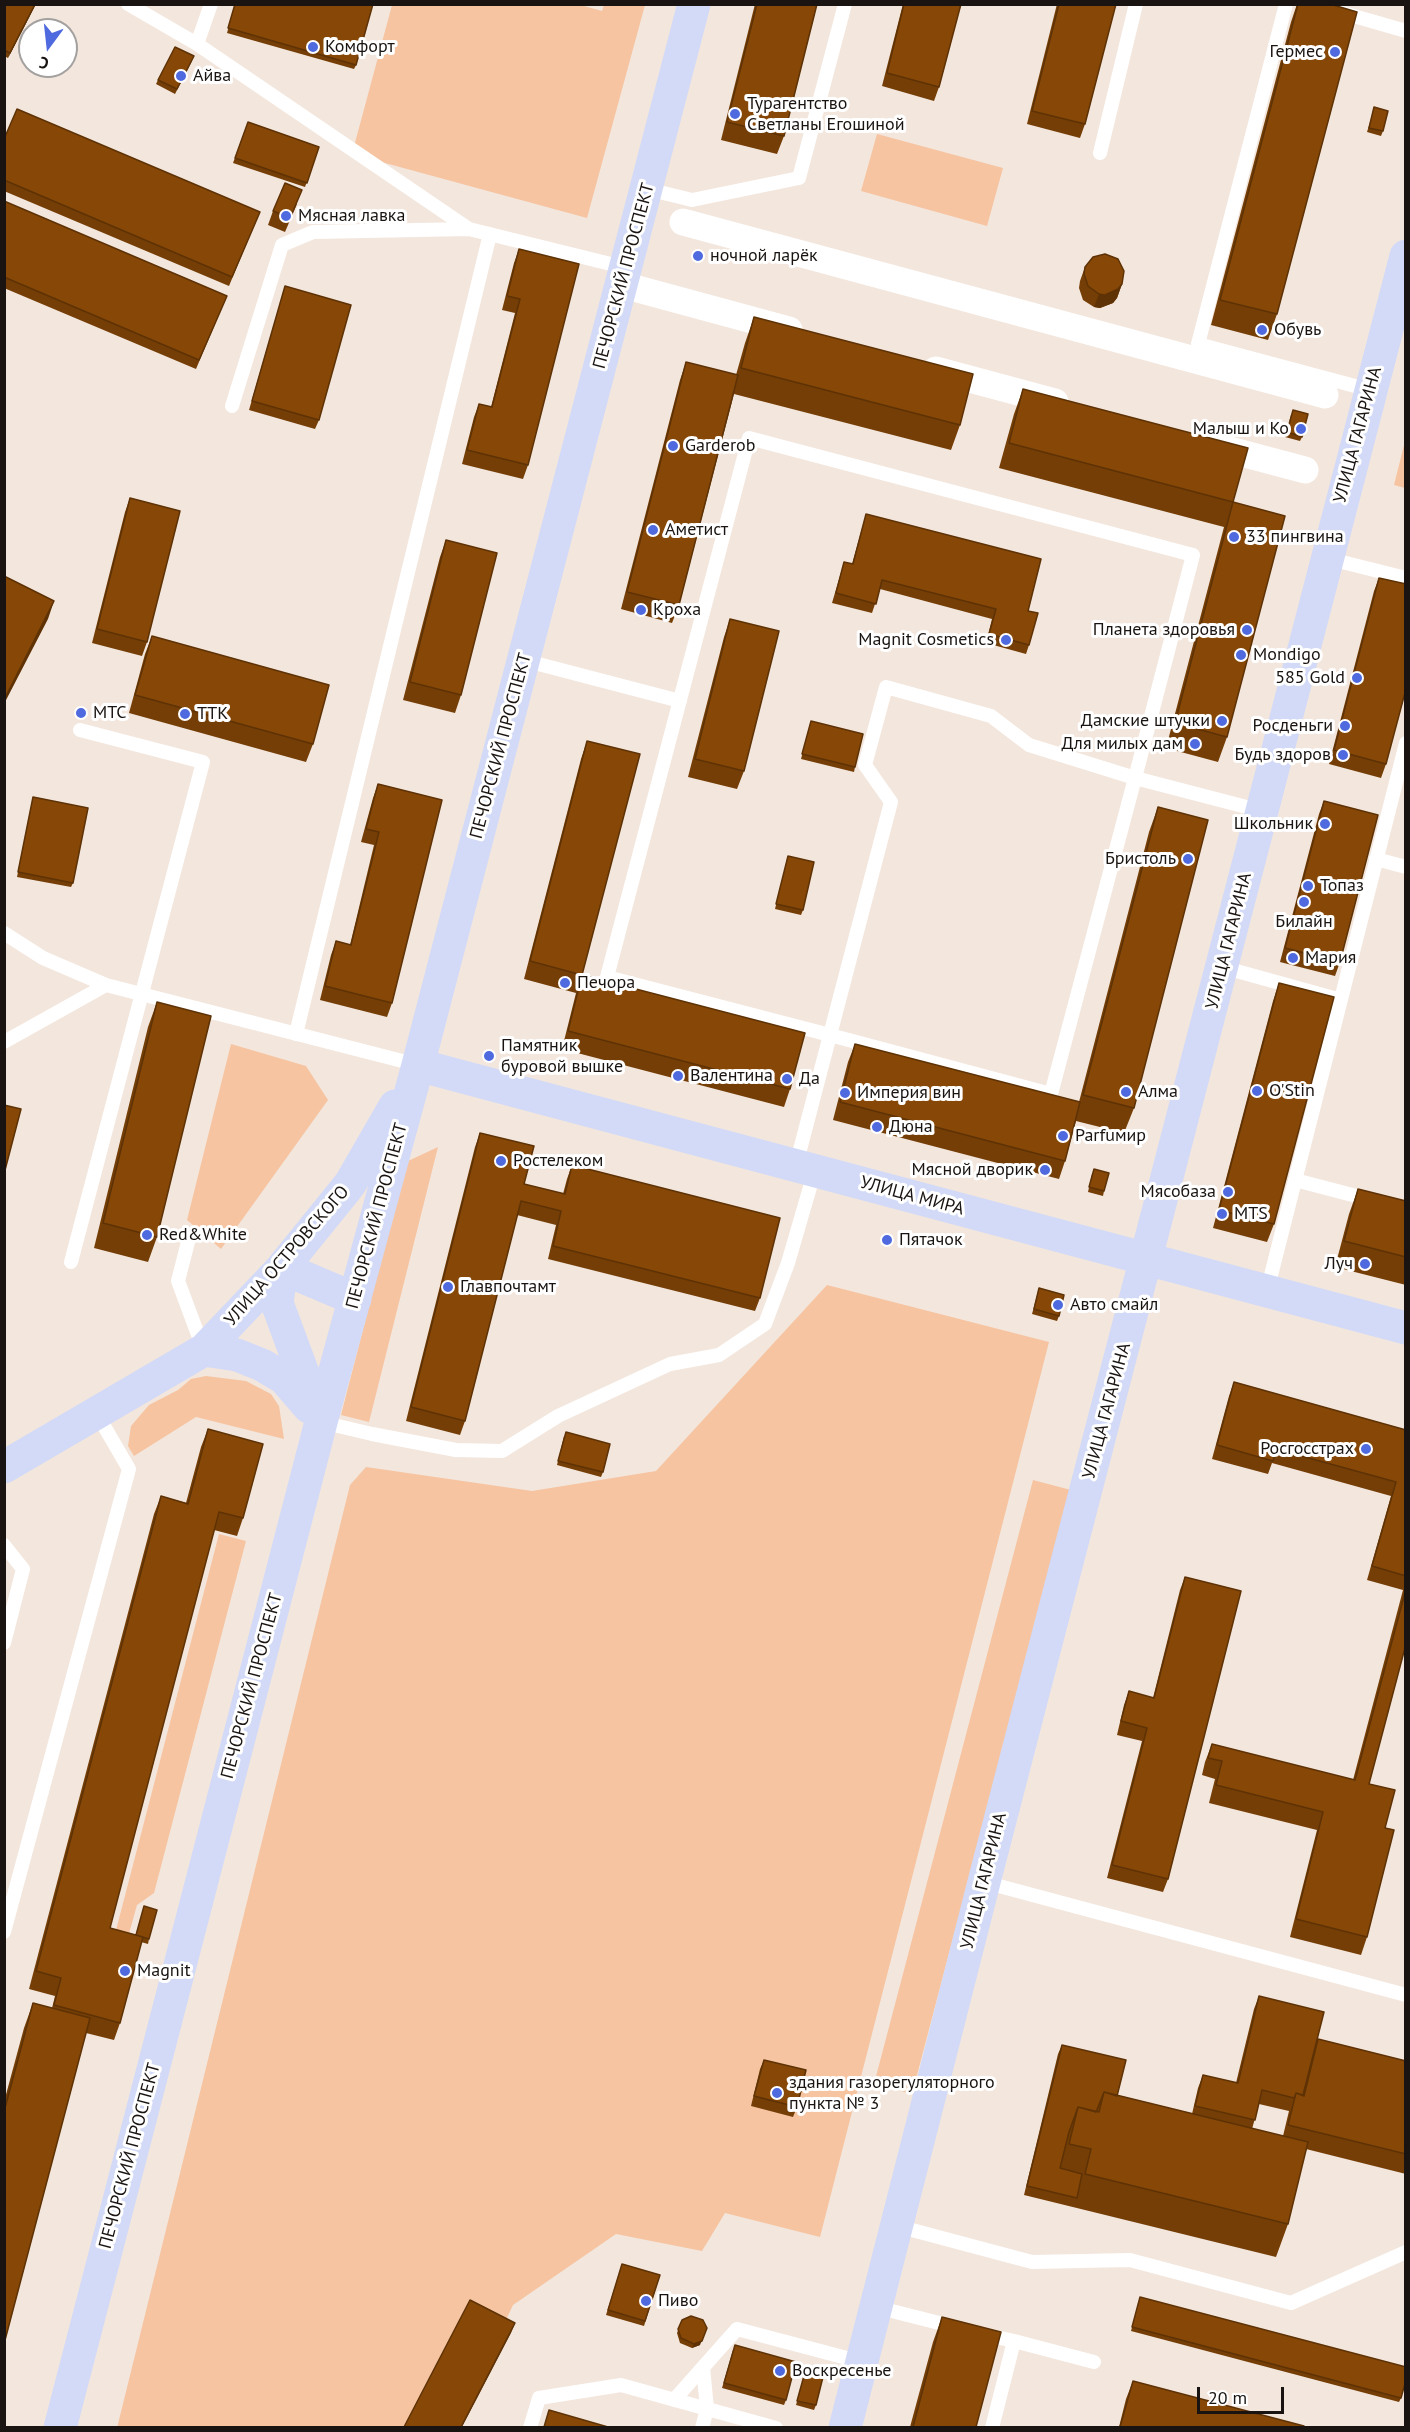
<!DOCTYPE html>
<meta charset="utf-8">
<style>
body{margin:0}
#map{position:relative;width:1410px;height:2432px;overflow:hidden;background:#f3e6dd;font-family:"PT Sans",sans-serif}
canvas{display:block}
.frame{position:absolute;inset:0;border:6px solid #191411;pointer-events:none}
.north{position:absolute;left:18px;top:18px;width:60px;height:60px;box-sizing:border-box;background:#fff;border:2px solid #a3a1a0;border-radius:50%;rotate:195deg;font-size:16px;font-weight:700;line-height:24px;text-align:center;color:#191411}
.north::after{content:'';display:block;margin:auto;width:21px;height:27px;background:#4f69de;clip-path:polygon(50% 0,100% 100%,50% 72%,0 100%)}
.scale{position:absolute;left:1197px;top:2387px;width:87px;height:27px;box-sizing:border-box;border:3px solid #191411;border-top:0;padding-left:8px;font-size:18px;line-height:21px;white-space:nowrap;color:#191411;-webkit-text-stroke:4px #fff;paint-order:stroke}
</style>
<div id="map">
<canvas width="1410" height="2432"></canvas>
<div class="frame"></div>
<div class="north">С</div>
<div class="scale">20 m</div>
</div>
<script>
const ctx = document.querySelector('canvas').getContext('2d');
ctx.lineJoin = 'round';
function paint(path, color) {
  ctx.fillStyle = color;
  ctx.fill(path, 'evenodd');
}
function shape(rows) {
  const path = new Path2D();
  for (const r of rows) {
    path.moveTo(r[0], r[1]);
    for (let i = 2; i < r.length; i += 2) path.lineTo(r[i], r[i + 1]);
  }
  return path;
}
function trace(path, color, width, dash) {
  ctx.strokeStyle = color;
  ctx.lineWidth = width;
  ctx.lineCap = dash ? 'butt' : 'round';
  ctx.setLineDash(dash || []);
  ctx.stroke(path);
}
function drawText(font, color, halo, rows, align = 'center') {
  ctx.font = font + ' "PT Sans",sans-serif';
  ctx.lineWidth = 6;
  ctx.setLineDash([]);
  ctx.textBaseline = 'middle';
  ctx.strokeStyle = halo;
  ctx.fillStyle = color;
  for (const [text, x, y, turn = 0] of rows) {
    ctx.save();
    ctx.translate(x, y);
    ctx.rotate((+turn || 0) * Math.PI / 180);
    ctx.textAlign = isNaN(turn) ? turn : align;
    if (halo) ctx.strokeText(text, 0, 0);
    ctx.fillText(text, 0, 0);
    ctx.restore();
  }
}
const green = shape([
 [577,4,602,11,604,5,645,5,587,218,352,154,392,5],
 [877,134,1003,168,987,226,861,191],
 [1405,441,1406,488,1405,488,1394,485],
 [231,1044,306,1066,328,1100,221,1249,187,1220],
 [438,1147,369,1422,341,1415,406,1162],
 [827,1285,1049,1342,820,2237,725,2213,702,2251,616,2234,513,2305,456,2427,117,2428,350,1485,366,1467,532,1491,656,1471],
 [206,1376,246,1381,271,1394,279,1406,284,1439,196,1417,134,1456,128,1446,131,1426,149,1405,178,1390,191,1379],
 [1033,1480,1071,1490,912,2094,874,2084],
 [219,1534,246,1541,154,1893,137,1905,128,1937,115,1934]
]);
const lane = shape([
 [128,4,197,44,469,229,627,268],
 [1286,4,1198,344,1370,390],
 [1312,4,1406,31],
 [197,44,211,4],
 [1100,153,1136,4],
 [647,189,692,200,799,178,845,4],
 [232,406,282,245,313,232,469,229],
 [1326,558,1406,578],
 [523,660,680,701],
 [1376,859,1406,867],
 [4,933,43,958,106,985,418,1065],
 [1222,967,1341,1000],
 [296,1034,490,234],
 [4,1042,106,985],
 [796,1165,830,1035,891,802,865,765,886,687,991,716,1029,745,1135,778,1193,555,749,438,607,977,830,1035,1051,1094,1135,778,1262,811],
 [1295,1180,1406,1209],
 [188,1242,178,1281,203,1348],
 [71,1262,203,762,80,730],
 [1267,1291,1406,743],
 [321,1422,372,1434,456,1450,502,1451,558,1416,670,1364,719,1355,765,1324,788,1263,815,1170],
 [4,1545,23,1569,4,1643],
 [984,1882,1406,1995],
 [4,1932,129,1469,97,1414],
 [897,2226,1032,2262,1130,2260,1291,2303,1406,2252],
 [876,2307,955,2327],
 [983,2334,1014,2341,992,2428],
 [1014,2341,1094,2362],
 [674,2400,737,2329,862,2362],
 [530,2428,539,2398,621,2385,776,2428],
 [702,2428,707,2409,703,2367]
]);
const street = shape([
 [683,222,1325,395],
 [623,285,789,330],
 [936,370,1055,402],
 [1211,445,1305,470]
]);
const secondary = shape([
 [418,1065,1406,1328],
 [204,1350,237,1355,262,1365,284,1378,309,1407],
 [321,1422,277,1303,282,1268,355,1299],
 [4,1467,204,1350,282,1268,350,1184,395,1106],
 [60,2428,321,1422,418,1065,694,4],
 [845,2428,984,1882,1406,256]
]);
const wall = shape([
 [4,4,36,4,8,58,4,56],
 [235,4,356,65,354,69,227,33],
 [755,4,817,4,784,136,777,154,721,140],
 [903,4,961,4,939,87,934,101,882,86],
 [1057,4,1116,4,1085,124,1080,138,1027,124],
 [1297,4,1330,4,1277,314,1268,340,1211,325,1291,22],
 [192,61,175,94,156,84,158,80],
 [1373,112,1383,131,1381,136,1367,132],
 [248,122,319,147,305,187,233,163],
 [4,139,256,221,229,286,4,191],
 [4,201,227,296,196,369,4,288],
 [297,204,285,232,268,225,273,211],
 [519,249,528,465,523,479,462,464,474,417,479,404,491,407,515,313,502,310,514,263],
 [1085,267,1122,284,1117,298,1113,303,1100,308,1094,307,1083,300,1079,288,1080,281],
 [285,286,319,420,315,429,249,410],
 [754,317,960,425,951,450,734,394,679,605,672,623,621,609,680,380,686,362,736,375,745,343],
 [1023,389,1233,502,1227,737,1218,762,1166,748,1224,527,999,468,1014,414],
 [1291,415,1302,437,1300,441,1285,437],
 [130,498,147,642,142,656,92,643,125,512],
 [866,514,1028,611,1029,645,1026,654,986,643,992,619,880,589,872,613,832,603,844,562,852,564],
 [446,540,461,695,455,713,403,700,440,557],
 [1379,578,1386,764,1381,778,1329,764,1374,591],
 [730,619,744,771,737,789,688,777,724,637],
 [152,636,313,744,306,762,129,713,145,654],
 [811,721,855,767,854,772,801,759],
 [587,741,582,975,790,1089,784,1107,562,1049,576,993,524,979,581,759],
 [378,784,392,1003,387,1017,320,1000,331,955,336,941,350,945,374,845,361,842,373,798],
 [33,797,73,883,71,887,17,877],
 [1324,801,1340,962,1335,976,1280,962,1319,814],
 [1158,807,1134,1108,1124,1133,1076,1121,1065,1161,1059,1179,833,1120,848,1062,855,1044,1079,1102,1149,832],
 [788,856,803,910,801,915,775,909],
 [1279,983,1274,1224,1267,1242,1213,1228,1273,1001],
 [157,1002,157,1237,148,1262,94,1248,148,1027],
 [480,1133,524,1184,563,1194,567,1179,572,1165,760,1298,755,1311,548,1259,556,1225,517,1215,465,1421,460,1435,406,1421,475,1147],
 [1092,1174,1104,1191,1103,1196,1088,1192],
 [1358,1189,1406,1201,1406,1285,1335,1267,1349,1214],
 [1039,1288,1059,1316,1057,1321,1032,1314],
 [1234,1382,1406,1430,1406,1644,1369,1784,1385,1828,1367,1937,1361,1955,1290,1937,1317,1830,1209,1803,1215,1779,1202,1775,1205,1762,1212,1744,1353,1780,1403,1590,1367,1580,1391,1496,1272,1463,1268,1474,1212,1459,1229,1396],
 [208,1429,243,1518,237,1536,214,1530,110,1928,136,1935,144,1906,149,1939,148,1944,141,1942,120,2023,114,2040,86,2033,4,2344,4,2102,24,2028,33,2003,52,2008,55,1996,29,1989,154,1514,161,1496,186,1503,201,1447],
 [564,1436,603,1472,601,1477,557,1465],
 [1185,1577,1168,1879,1163,1892,1107,1878,1142,1741,1117,1735,1124,1705,1129,1691,1153,1698,1180,1590],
 [1259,1996,1316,2044,1406,2061,1406,2174,1306,2149,1288,2224,1276,2257,1024,2195,1058,2054,1062,2045,1117,2096,1192,2114,1198,2088,1203,2075,1236,2083,1254,2009],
 [1259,2104,1289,2111,1283,2136,1252,2129],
 [764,2060,797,2107,793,2117,751,2106,760,2069],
 [622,2264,660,2275,644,2326,606,2315],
 [1139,2302,1401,2398,1399,2402,1131,2331],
 [942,2317,976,2427,910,2427,933,2342],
 [682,2320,700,2345,692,2348,680,2343,677,2333],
 [733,2350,786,2400,784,2405,722,2388],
 [805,2372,816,2405,814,2410,796,2405],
 [1133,2381,1304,2427,1119,2427,1126,2399]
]);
const shadedWall = shape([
 [35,4,36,4,8,58,10,53],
 [1122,284,1117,298,1113,303,1100,308,1094,307,1099,294],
 [54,601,48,619,4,704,4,700],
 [515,2323,511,2333,462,2427,461,2427],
 [707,2328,700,2345,692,2348,694,2344]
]);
const building = shape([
 [4,4,35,4,10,53,4,50,4,4],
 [235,4,373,4,356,65,228,28,235,4],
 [757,4,817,4,784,136,727,122,757,4],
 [904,4,961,4,939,87,887,73,904,4],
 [1059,4,1116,4,1085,124,1032,111,1059,4],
 [1298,4,1330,4,1357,12,1277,314,1220,300,1298,4],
 [175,47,194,56,177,89,158,80,175,47],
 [1374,107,1388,111,1383,131,1369,128,1374,107],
 [17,109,260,212,232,277,4,180,4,139,17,109],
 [248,122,319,147,307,183,235,158,248,122],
 [285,183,302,190,290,218,273,211,285,183],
 [4,201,227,296,199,360,4,277,4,201],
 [519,249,579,264,528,465,467,450,479,404,492,407,520,299,507,296,519,249],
 [1105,254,1118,259,1124,271,1122,284,1118,289,1105,295,1099,294,1088,286,1084,274,1085,267,1093,257,1105,254],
 [285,286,351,305,319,420,252,401,285,286],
 [754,317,973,374,960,425,741,368,754,317],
 [686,362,738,375,679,605,627,592,686,362],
 [1023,389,1248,448,1233,502,1285,516,1227,737,1175,723,1233,502,1009,443,1023,389],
 [1293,410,1308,414,1302,437,1287,432,1293,410],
 [130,498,180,511,147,642,97,629,130,498],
 [866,514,1041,559,1028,611,1038,613,1029,645,989,634,996,609,882,580,876,604,836,593,844,562,853,564,866,514],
 [446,540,497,553,461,695,410,682,446,540],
 [4,576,54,601,4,700,4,576],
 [1379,578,1406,584,1406,689,1386,764,1334,750,1379,578],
 [730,619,779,631,744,771,695,759,730,619],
 [152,636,329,685,313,744,135,695,152,636],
 [811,721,863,734,855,767,802,754,811,721],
 [587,741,640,754,582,975,530,961,587,741],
 [378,784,442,800,392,1003,325,986,336,941,351,945,379,832,366,829,378,784],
 [33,797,88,808,73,883,18,872,33,797],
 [1324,801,1378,815,1340,962,1285,948,1324,801],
 [1158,807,1208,820,1134,1108,1083,1095,1158,807],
 [788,856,814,862,803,910,776,904,788,856],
 [582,975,805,1033,790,1089,568,1031,582,975],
 [1279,983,1334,997,1274,1224,1219,1210,1279,983],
 [157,1002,211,1016,157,1237,103,1223,157,1002],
 [855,1044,1080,1102,1065,1161,840,1102,855,1044],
 [4,1105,21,1109,4,1174,4,1105],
 [480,1133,534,1146,524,1184,565,1194,572,1165,780,1218,760,1298,553,1246,561,1211,521,1201,465,1421,411,1407,480,1133],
 [1094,1169,1109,1173,1104,1191,1089,1187,1094,1169],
 [1358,1189,1406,1201,1406,1257,1344,1241,1358,1189],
 [1039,1288,1064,1295,1059,1316,1034,1309,1039,1288],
 [1234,1382,1406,1430,1406,1576,1372,1566,1396,1482,1276,1449,1273,1461,1217,1445,1234,1382],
 [208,1429,263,1444,243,1518,219,1512,110,1928,143,1937,120,2023,54,2005,61,1978,36,1971,161,1496,188,1504,208,1429],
 [566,1432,610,1444,603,1472,558,1461,566,1432],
 [1185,1577,1241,1591,1168,1879,1112,1865,1147,1728,1121,1721,1129,1691,1154,1698,1185,1577],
 [1406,1589,1406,1644,1369,1784,1395,1790,1385,1828,1394,1830,1367,1937,1296,1919,1323,1812,1216,1785,1222,1761,1208,1758,1212,1744,1355,1780,1406,1589],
 [144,1906,157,1910,149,1939,136,1935,144,1906],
 [1259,1996,1324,2012,1303,2095,1296,2093,1294,2098,1262,2090,1255,2120,1195,2106,1203,2075,1238,2083,1259,1996],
 [33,2003,90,2018,4,2344,4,2112,33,2003],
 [1318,2039,1406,2061,1406,2154,1288,2125,1296,2093,1304,2096,1318,2039],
 [1062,2045,1126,2060,1117,2096,1104,2092,1096,2112,1078,2107,1069,2132,1060,2168,1082,2174,1077,2198,1027,2186,1062,2045],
 [764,2060,806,2070,797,2107,754,2096,764,2060],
 [1104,2092,1308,2142,1288,2224,1085,2174,1091,2149,1069,2144,1078,2107,1099,2112,1104,2092],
 [622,2264,660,2275,645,2321,608,2310,622,2264],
 [1140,2297,1406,2367,1406,2380,1401,2398,1132,2327,1140,2297],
 [470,2300,515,2323,461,2427,404,2427,470,2300],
 [691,2316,703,2320,707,2328,702,2341,694,2344,681,2338,678,2329,682,2320,691,2316],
 [942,2317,1001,2332,976,2427,913,2427,942,2317],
 [735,2345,796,2362,786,2400,724,2383,735,2345],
 [805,2372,823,2377,816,2405,797,2401,805,2372],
 [1133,2381,1304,2426,1304,2427,1120,2427,1133,2381],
 [549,2410,608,2427,544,2427,549,2410]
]);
const markers = [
 [313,47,6,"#4f69de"],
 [1335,52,6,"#4f69de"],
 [181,76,6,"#4f69de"],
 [735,114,6,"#4f69de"],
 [286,216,6,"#4f69de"],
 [698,256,6,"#4f69de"],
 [1262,330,6,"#4f69de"],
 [1301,429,6,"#4f69de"],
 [673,446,6,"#4f69de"],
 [653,530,6,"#4f69de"],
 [1234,537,6,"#4f69de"],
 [641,610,6,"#4f69de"],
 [1247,630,6,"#4f69de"],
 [1006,640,6,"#4f69de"],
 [1241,655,6,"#4f69de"],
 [1357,678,6,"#4f69de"],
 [81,713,6,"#4f69de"],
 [185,714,6,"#4f69de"],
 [1222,721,6,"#4f69de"],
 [1345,726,6,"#4f69de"],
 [1195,744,6,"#4f69de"],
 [1343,755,6,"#4f69de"],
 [1325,824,6,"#4f69de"],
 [1188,859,6,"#4f69de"],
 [1308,886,6,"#4f69de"],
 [1304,902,6,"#4f69de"],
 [1293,958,6,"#4f69de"],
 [565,983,6,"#4f69de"],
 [489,1056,6,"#4f69de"],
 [678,1076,6,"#4f69de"],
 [787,1079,6,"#4f69de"],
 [1257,1091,6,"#4f69de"],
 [1126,1092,6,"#4f69de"],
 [845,1093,6,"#4f69de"],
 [877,1127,6,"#4f69de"],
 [1063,1136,6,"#4f69de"],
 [501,1161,6,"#4f69de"],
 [1045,1170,6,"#4f69de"],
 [1228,1192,6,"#4f69de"],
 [1222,1214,6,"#4f69de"],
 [147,1235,6,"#4f69de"],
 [887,1240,6,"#4f69de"],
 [1365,1264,6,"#4f69de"],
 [448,1287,6,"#4f69de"],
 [1058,1305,6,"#4f69de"],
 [1366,1449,6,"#4f69de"],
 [125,1971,6,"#4f69de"],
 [777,2093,6,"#4f69de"],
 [646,2301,6,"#4f69de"],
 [780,2371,6,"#4f69de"]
];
const poiNames = [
 ["Комфорт",325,47],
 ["Гермес",1323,52,"right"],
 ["Айва",193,76],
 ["Турагентство",747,104],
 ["Светланы Егошиной",747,125],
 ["Мясная лавка",298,216],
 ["ночной ларёк",710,256],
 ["Обувь",1274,330],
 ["Малыш и Ко",1289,429,"right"],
 ["Garderob",685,446],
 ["Аметист",665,530],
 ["33 пингвина",1246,537],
 ["Кроха",653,610],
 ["Планета здоровья",1235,630,"right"],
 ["Magnit Cosmetics",994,640,"right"],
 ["Mondigo",1253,655],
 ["585 Gold",1345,678,"right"],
 ["МТС",93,713],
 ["ТТК",197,714],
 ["Дамские штучки",1210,721,"right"],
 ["Росденьги",1333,726,"right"],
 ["Для милых дам",1183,744,"right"],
 ["Будь здоров",1331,755,"right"],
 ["Школьник",1313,824,"right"],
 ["Бристоль",1176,859,"right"],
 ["Топаз",1320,886],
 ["Билайн",1304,922,"center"],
 ["Мария",1305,958],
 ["Печора",577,983],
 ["Памятник",501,1046],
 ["буровой вышке",501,1067],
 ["Валентина",690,1076],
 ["Да",799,1079],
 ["O'Stin",1269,1091],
 ["Алма",1138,1092],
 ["Империя вин",857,1093],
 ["Дюна",889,1127],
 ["Parfuмир",1075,1136],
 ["Ростелеком",513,1161],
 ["Мясной дворик",1033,1170,"right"],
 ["Мясобаза",1216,1192,"right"],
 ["MTS",1234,1214],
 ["Red&White",159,1235],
 ["Пятачок",899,1240],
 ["Луч",1353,1264,"right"],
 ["Главпочтамт",460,1287],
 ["Авто смайл",1070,1305],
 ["Росгосстрах",1354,1449,"right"],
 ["Magnit",137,1971],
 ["здания газорегуляторного",789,2083],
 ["пункта № 3",789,2104],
 ["Пиво",658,2301],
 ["Воскресенье",792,2371]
];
const streetNames = [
 ["ПЕЧОРСКИЙ ПРОСПЕКТ",624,276,-75],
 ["УЛИЦА ГАГАРИНА",1358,435,-75],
 ["ПЕЧОРСКИЙ ПРОСПЕКТ",501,746,-75],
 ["УЛИЦА ГАГАРИНА",1229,941,-76],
 ["УЛИЦА МИРА",912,1196,15],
 ["ПЕЧОРСКИЙ ПРОСПЕКТ",377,1216,-75],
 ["УЛИЦА ОСТРОВСКОГО",287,1256,-49],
 ["УЛИЦА ГАГАРИНА",1107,1411,-75],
 ["ПЕЧОРСКИЙ ПРОСПЕКТ",252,1686,-75],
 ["УЛИЦА ГАГАРИНА",984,1881,-76],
 ["ПЕЧОРСКИЙ ПРОСПЕКТ",130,2156,-75]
];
paint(green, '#f6c4a0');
trace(lane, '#fff', 14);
trace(street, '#fff', 27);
trace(secondary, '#d2daf7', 33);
paint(wall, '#743e06');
paint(shadedWall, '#5e3205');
paint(building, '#874807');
trace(building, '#5e3205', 1.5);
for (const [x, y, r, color] of markers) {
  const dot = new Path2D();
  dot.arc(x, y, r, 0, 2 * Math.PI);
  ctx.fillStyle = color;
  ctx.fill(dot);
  trace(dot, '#fff', 2);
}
drawText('18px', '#191411', '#fff', poiNames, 'left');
drawText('18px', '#191411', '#fff', streetNames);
</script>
